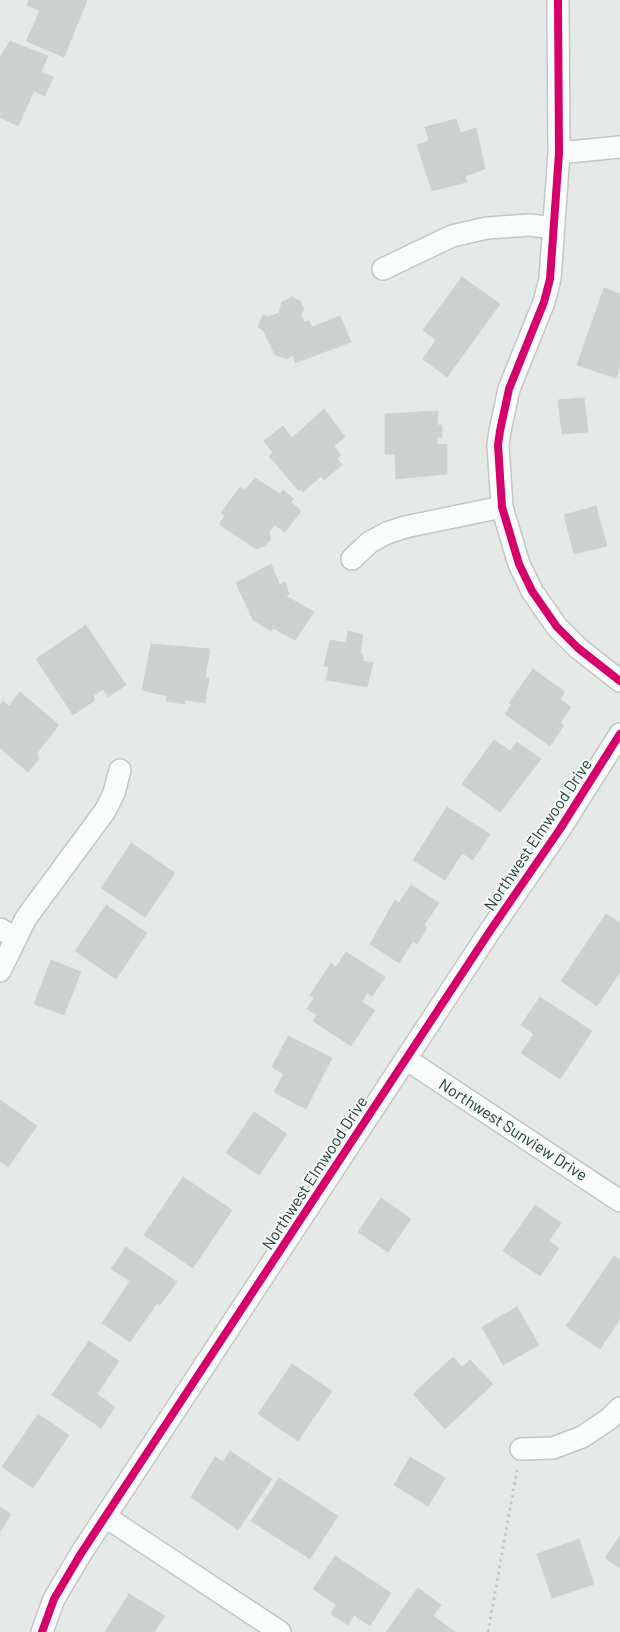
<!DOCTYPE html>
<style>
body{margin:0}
canvas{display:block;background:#e5eae8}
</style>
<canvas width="620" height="1632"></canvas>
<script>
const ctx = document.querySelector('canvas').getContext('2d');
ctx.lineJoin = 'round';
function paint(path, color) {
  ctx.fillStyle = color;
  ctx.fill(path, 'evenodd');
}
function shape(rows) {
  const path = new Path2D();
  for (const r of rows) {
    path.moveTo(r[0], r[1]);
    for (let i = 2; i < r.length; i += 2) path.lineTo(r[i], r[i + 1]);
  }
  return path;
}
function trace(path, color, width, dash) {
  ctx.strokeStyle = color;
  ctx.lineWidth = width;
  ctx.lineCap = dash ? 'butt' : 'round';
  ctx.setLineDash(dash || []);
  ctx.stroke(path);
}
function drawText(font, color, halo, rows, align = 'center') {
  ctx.font = font + ' Barlow,sans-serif';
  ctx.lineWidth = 4;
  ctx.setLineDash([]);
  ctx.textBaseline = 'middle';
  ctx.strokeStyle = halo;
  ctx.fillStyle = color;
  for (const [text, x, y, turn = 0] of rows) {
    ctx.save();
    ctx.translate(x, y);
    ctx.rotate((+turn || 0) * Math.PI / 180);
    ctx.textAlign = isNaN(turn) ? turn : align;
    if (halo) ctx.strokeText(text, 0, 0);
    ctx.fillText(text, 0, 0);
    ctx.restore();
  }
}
const building = shape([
 [29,0,87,0,64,57,26,41,40,11,27,5,29,0],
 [10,41,48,56,41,72,53,77,45,96,34,91,18,126,0,117,0,58,10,41],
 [456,119,461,133,476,128,485,169,465,176,467,182,432,191,417,145,429,141,425,127,456,119],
 [462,277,500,304,447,377,423,359,436,340,423,330,462,277],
 [604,288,620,294,620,367,616,378,577,365,604,288],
 [292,297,300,301,304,309,301,314,304,322,309,321,312,327,340,316,351,342,295,363,293,355,287,359,275,355,263,330,258,327,263,315,268,317,279,313,282,302,292,297],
 [584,398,588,432,562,434,558,400,584,398],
 [324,409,345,437,334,446,341,455,337,458,342,465,324,480,321,476,303,492,301,489,299,491,269,456,273,453,264,441,283,426,292,438,324,409],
 [438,411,437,425,442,425,442,437,437,437,437,445,447,444,447,474,396,479,395,454,385,454,385,414,438,411],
 [255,478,280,494,283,490,294,499,291,502,301,511,285,532,275,525,269,531,271,539,265,546,256,549,219,524,225,516,221,513,240,487,245,490,255,478],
 [596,506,607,546,574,554,564,515,596,506],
 [271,564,280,585,285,582,289,594,286,596,314,612,295,640,273,628,271,631,253,620,236,583,271,564],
 [86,625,126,685,108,697,103,689,93,696,95,700,73,715,36,659,86,625],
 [348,631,363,635,360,654,363,654,363,661,373,663,367,687,326,680,329,667,324,666,330,640,346,643,348,631],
 [151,644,210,649,205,678,209,678,205,703,185,700,184,704,166,701,167,696,142,690,151,644],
 [533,669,565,692,560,699,571,707,560,723,564,725,550,746,505,714,511,705,509,703,533,669],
 [20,692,59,725,37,753,39,759,28,772,0,748,0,705,3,701,9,706,20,692],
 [494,740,510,751,517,742,541,759,500,812,462,784,494,740],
 [447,807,490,834,473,860,462,853,445,880,413,860,447,807],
 [131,843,175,873,145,917,101,888,131,843],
 [411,885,439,903,424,925,427,928,417,944,413,941,399,963,370,944,395,900,399,903,411,885],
 [106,905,147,933,116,979,75,951,106,905],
 [606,914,620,923,620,972,597,1006,561,981,606,914],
 [346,952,385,977,372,996,367,993,362,1002,375,1010,351,1046,313,1021,317,1015,307,1009,314,998,310,995,331,963,336,967,346,952],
 [51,960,81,972,64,1015,34,1004,51,960],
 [540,997,592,1031,560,1079,521,1053,534,1034,521,1025,540,997],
 [288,1036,332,1058,306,1109,274,1092,284,1074,272,1067,288,1036],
 [0,1100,37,1126,8,1167,0,1161,0,1100],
 [254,1112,287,1134,259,1175,226,1153,254,1112],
 [183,1177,232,1210,193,1268,144,1235,183,1177],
 [381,1198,411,1219,388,1252,358,1232,381,1198],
 [535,1205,561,1223,549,1241,559,1248,540,1276,503,1251,535,1205],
 [126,1247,177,1282,160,1305,157,1303,130,1342,102,1323,130,1281,111,1269,126,1247],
 [614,1256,620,1260,620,1319,600,1349,566,1326,614,1256],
 [517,1307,539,1345,503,1365,482,1327,517,1307],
 [89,1341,119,1361,97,1394,115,1407,101,1428,52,1395,89,1341],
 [453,1357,462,1367,470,1360,493,1384,445,1429,413,1394,453,1357],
 [292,1364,332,1391,298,1441,258,1414,292,1364],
 [38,1414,69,1435,33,1488,2,1467,38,1414],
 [230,1451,272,1479,238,1530,191,1497,215,1457,223,1462,230,1451],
 [410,1457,445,1478,428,1506,394,1485,410,1457],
 [279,1478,338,1516,310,1559,251,1521,279,1478],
 [0,1507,11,1514,0,1532,0,1507],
 [620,1536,620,1568,605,1558,620,1536],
 [579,1539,594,1584,552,1598,537,1554,579,1539],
 [335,1556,391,1593,370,1626,354,1615,348,1625,331,1614,336,1605,313,1589,335,1556],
 [418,1588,441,1605,433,1616,455,1632,386,1632,418,1588],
 [129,1594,165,1616,154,1632,105,1632,129,1594]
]);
const path = shape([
 [488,1632,517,1470]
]);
const minor = shape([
 [558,0,559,153,550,279,544,302,509,389,500,431,498,445,502,507,519,564,532,591,557,627,578,648,620,681],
 [559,153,620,147],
 [383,269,452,236,487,228,530,225,553,228],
 [352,559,370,542,387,533,405,527,502,507],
 [0,929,16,938],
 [0,971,26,918,105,811,114,793,120,770],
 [406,1059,620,1201],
 [521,1449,553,1448,582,1437,609,1419,620,1408],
 [106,1517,280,1632],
 [42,1632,54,1599,80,1555,490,931,560,829,620,734]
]);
const cycleway = shape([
 [558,0,559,153,550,279,544,302,509,389,500,431,498,445,502,507,519,564,532,591,557,627,578,648,620,681],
 [42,1632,54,1599,80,1555,490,931,560,829,620,734]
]);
const streetNames = [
 ["Northwest Elmwood Drive",538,835,-56],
 ["Northwest Sunview Drive",513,1130,33],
 ["Northwest Elmwood Drive",315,1173,-57]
];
paint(building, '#ccd1d0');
trace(building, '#ced3d1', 1);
trace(minor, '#c2c7c5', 24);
trace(path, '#c2cac8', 3, [2.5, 4]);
trace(minor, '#fbfcfc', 21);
trace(cycleway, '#d6006c', 8);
drawText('16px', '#233d3a', '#f3f9f7', streetNames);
</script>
